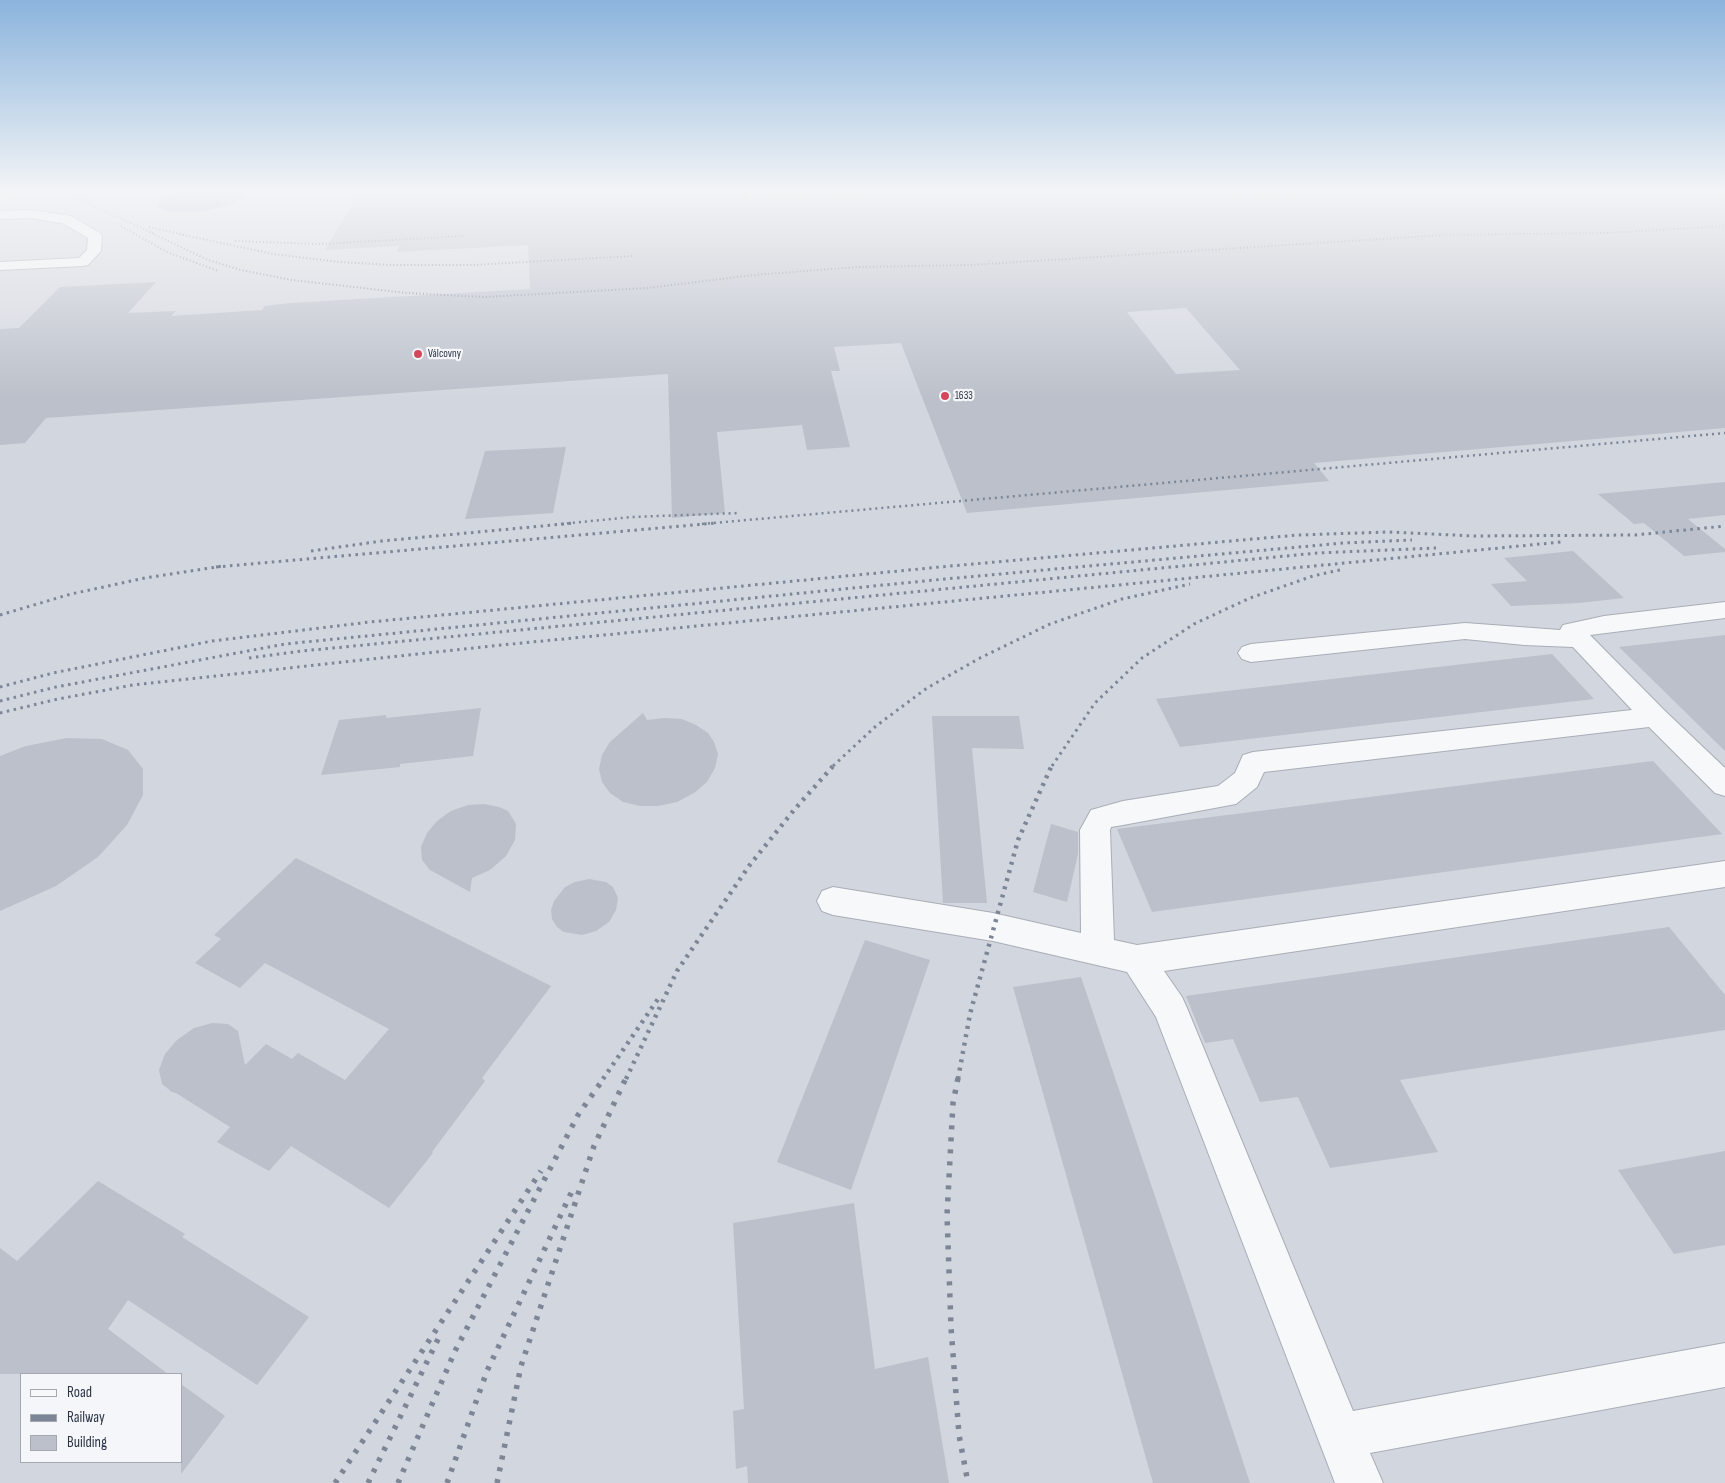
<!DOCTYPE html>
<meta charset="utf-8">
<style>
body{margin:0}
#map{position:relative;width:1725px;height:1483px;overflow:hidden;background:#e4e7ec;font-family:"Sofia Sans Condensed",sans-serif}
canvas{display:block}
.legend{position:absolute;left:20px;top:1373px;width:162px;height:90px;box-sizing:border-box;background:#f4f6f9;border:1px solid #a4a8b1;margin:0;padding:6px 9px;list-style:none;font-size:15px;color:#2b3445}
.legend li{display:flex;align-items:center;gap:10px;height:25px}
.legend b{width:25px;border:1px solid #a4a8b1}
</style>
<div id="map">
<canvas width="1725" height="1483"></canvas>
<ul class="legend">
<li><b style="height:6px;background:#f7f8fa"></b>Road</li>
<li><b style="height:6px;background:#7d8696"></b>Railway</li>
<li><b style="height:14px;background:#bbc0ca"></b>Building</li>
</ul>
</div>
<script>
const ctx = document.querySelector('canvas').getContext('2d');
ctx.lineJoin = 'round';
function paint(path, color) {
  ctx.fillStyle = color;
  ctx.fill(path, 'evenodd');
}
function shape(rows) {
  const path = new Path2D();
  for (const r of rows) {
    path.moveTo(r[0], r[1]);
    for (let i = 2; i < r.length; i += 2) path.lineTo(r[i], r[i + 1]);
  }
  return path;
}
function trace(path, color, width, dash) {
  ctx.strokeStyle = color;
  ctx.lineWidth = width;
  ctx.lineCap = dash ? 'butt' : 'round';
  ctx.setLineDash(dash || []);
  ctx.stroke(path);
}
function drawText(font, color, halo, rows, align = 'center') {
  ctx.font = font + ' "Sofia Sans Condensed",sans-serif';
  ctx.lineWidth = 4.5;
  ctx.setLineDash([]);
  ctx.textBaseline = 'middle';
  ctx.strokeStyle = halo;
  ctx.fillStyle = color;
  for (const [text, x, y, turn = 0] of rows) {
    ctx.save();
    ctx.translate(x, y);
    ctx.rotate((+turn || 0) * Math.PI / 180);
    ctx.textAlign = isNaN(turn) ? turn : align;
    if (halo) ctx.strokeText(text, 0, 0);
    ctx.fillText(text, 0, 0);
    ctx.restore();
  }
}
const built = shape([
 [0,191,1725,191,1725,1483,0,1483],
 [21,1374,181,1374,181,1462,21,1462]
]);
const water = shape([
 [178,191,244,191,245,193,243,197,237,202,226,206,199,212,171,212,157,207,158,202,163,197]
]);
const building = shape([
 [360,191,747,191,748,200,907,191,1225,191,1232,197,1334,191,1725,191,1725,428,1314,463,1329,481,967,513,901,343,834,347,840,371,831,371,850,447,807,450,802,425,717,432,725,513,672,518,668,374,46,418,25,443,0,445,0,329,19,328,60,287,156,282,128,313,176,311,171,316,262,310,265,306,290,303,530,289,528,245,397,252,399,246,325,250],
 [1186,308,1240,370,1176,374,1127,312],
 [566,447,553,513,465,519,485,451],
 [1725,482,1725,515,1688,519,1725,549,1725,552,1684,556,1644,523,1634,524,1598,494],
 [1573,551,1624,598,1579,603,1511,606,1491,584,1527,581,1504,558],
 [1725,635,1725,751,1619,647],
 [1552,654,1594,699,1180,747,1156,699],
 [481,708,473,756,400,764,400,767,321,775,339,720,386,715,386,718],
 [643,713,647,720,665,718,682,719,696,725,708,733,714,742,718,754,715,768,707,782,694,793,677,802,658,806,640,806,623,802,610,793,602,782,599,769,602,755,610,742],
 [932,716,1019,716,1024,749,972,748,987,903,943,903],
 [67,738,102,739,128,750,143,769,143,795,127,825,98,857,56,886,0,911,0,756,26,746],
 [1653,761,1722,834,1152,912,1117,829],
 [484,804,499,807,508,811,516,824,515,840,506,856,490,870,472,878,470,892,430,870,422,860,421,847,427,833,437,821,451,811,468,805],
 [1051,824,1078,832,1078,854,1067,902,1033,892],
 [296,858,551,986,482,1078,485,1081,432,1152,433,1153,389,1208,291,1146,269,1171,217,1142,230,1127,176,1093,172,1092,162,1084,159,1070,165,1054,177,1040,194,1028,212,1023,228,1024,238,1031,245,1065,266,1044,292,1059,298,1053,345,1080,389,1029,265,963,240,988,195,963,221,939,214,935],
 [589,879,606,882,613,887,618,898,616,910,609,922,596,931,582,935,564,932,557,927,552,919,551,910,554,901,565,887,575,882],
 [1669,927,1725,995,1725,1030,1400,1080,1438,1152,1330,1168,1298,1097,1260,1102,1233,1039,1205,1043,1186,996],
 [865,940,930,960,851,1190,777,1162],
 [1081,977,1189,1297,1250,1483,1153,1483,1013,987],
 [1725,1151,1725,1245,1674,1254,1618,1170],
 [98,1181,185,1234,182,1237,309,1317,257,1385,128,1300,108,1329,168,1374,0,1374,0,1248,17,1261],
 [854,1203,875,1369,928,1357,949,1483,748,1483,747,1466,736,1469,733,1411,744,1409,733,1223],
 [181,1384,225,1416,181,1474]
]);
const minor = shape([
 [15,191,5,201,0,202,0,191,15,191],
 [30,210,71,216,100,233,102,236,101,251,88,265,83,266,0,270,0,262,79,258,87,250,88,238,62,223,30,218,0,219,0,211,30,210],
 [1725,602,1725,618,1590,635,1664,710,1725,768,1725,796,1715,793,1649,727,1264,772,1257,787,1236,804,1123,825,1111,827,1110,830,1114,940,1137,945,1725,861,1725,887,1164,971,1182,997,1187,1008,1353,1411,1725,1343,1725,1387,1370,1453,1383,1483,1335,1483,1156,1017,1127,972,993,941,833,915,822,911,817,901,822,891,833,887,993,913,1081,933,1080,830,1091,810,1123,801,1218,786,1235,773,1243,755,1253,752,1632,710,1573,647,1524,645,1465,639,1251,662,1242,659,1238,653,1242,647,1251,644,1465,623,1560,630,1563,625,1604,616,1725,602]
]);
const railFar4 = shape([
 [73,191,78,197,95,207,155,234],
 [121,226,167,252,218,271],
 [149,227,185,235],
 [149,232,208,260,241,270,292,280,407,293,484,297,648,288,753,275,858,267,970,265,1445,235,1606,233,1725,226],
 [179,234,273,254,339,262,393,265,472,265,633,256],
 [235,241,320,244,465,236]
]);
const railFar3 = shape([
 [561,524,632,517,739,513],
 [702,524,1725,433]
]);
const railFar2 = shape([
 [311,551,382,541,574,523],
 [216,567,716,523],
 [0,615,71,594,145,578,223,566],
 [249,658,302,651,1317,553,1436,548],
 [0,687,53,673,212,641,370,622,940,567,1298,535,1389,532,1474,536,1635,535,1725,526],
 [0,701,56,687,285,644,945,579,1343,543,1412,540],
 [0,713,58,699,133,685,491,646,1561,542],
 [833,766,876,726,927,688,980,658,1050,624,1122,599,1190,584],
 [1052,766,1095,703,1142,658,1194,624,1250,598,1313,576,1344,569]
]);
const railFar1 = shape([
 [603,1079,658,999],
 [626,1079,677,971,749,866,794,810,834,765],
 [958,1079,970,1014,1018,840,1052,765]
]);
const rail = shape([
 [958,1078,953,1103,947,1215,951,1327,959,1435,968,1483],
 [335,1483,541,1171],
 [368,1483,441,1333],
 [398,1483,455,1351,578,1115,604,1078],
 [447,1483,487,1371,573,1189],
 [497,1483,521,1366,594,1146,626,1078]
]);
const markers = [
 [418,354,5,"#d1495b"],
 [945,396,5,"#d1495b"]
];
const farPoinames = [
 ["Válcovny",428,354],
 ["1633",955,396]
];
paint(built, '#d2d6de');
paint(water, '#9fb4cc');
paint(building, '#bbc0ca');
trace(minor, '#a9aeb7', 2);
paint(minor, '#f7f8fa');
trace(railFar4, '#7d8696', 2, [1, 2.5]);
trace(railFar3, '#7d8696', 2.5, [2, 4]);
trace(railFar2, '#7d8696', 3, [2.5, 4.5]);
trace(railFar1, '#7d8696', 4.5, [3, 5.5]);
trace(rail, '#7d8696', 5.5, [4, 8]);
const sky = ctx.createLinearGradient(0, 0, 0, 399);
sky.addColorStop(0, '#8bb4dd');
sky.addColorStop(0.48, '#f3f4f6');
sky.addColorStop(1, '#f3f4f600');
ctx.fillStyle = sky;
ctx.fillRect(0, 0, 1725, 399);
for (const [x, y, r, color] of markers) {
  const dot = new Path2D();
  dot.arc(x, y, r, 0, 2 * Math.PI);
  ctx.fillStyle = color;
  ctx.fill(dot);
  trace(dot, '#f4f6f9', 2);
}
drawText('11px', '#2b3445', '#f4f6f9', farPoinames, 'left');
</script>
